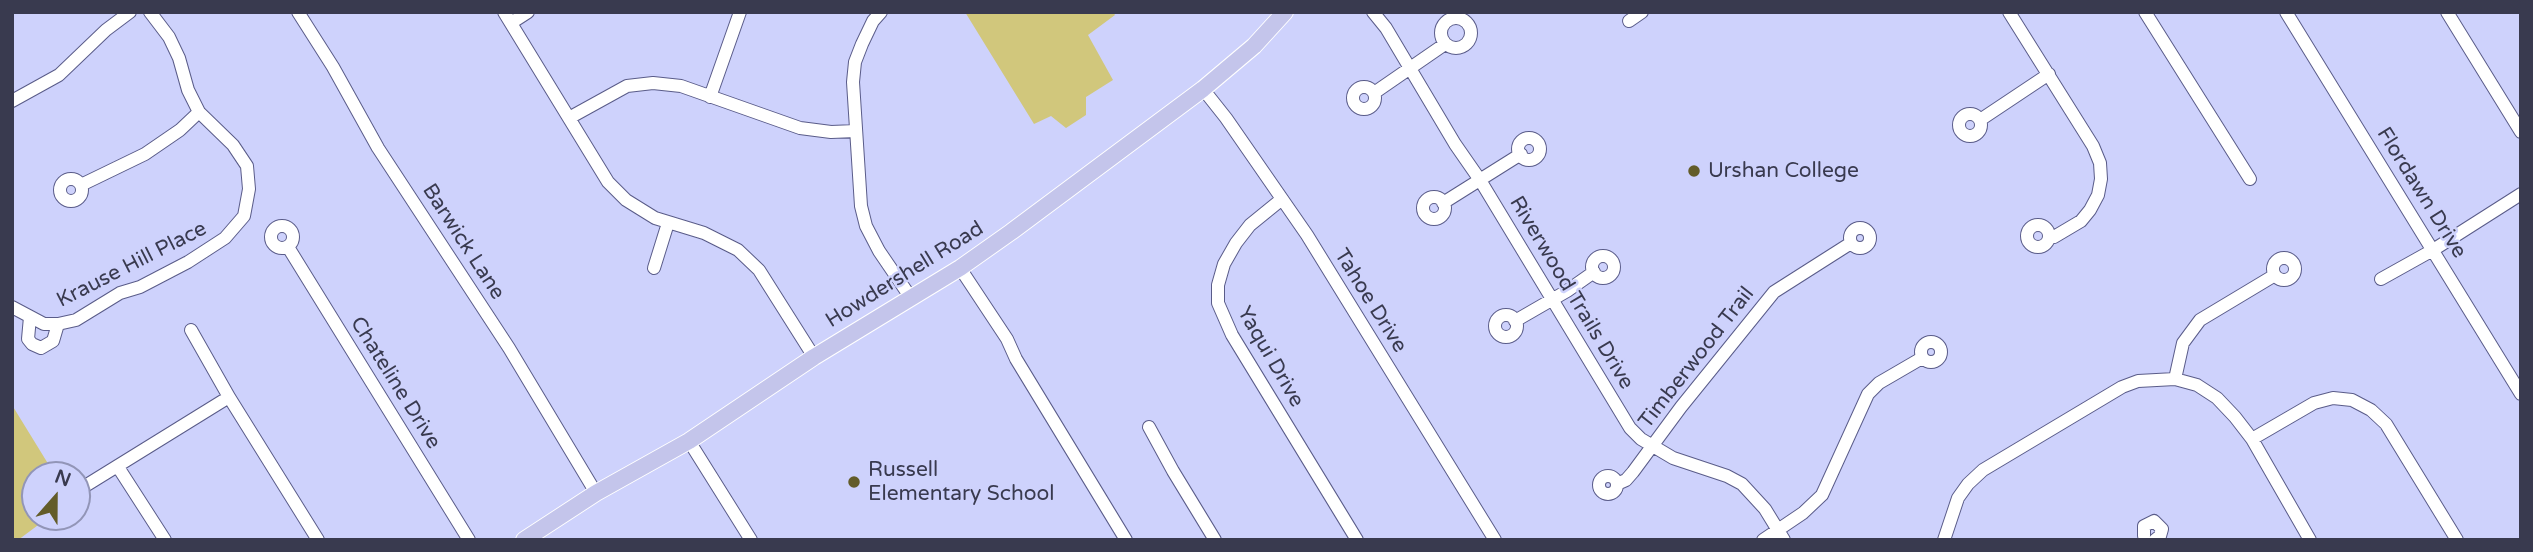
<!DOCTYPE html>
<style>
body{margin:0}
#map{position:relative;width:2533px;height:552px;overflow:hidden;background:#ced2fc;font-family:"Varela Round",sans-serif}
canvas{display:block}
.frame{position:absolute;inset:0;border:14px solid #393a4f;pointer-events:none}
.north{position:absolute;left:21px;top:461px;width:70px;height:70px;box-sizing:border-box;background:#ced2fc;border:2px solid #9295b7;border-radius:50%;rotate:21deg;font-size:19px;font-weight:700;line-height:28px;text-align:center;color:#393a4f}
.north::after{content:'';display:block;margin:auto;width:24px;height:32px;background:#635c29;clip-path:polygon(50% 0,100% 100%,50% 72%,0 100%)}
</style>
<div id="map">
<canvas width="2533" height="552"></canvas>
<div class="frame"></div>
<div class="north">N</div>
</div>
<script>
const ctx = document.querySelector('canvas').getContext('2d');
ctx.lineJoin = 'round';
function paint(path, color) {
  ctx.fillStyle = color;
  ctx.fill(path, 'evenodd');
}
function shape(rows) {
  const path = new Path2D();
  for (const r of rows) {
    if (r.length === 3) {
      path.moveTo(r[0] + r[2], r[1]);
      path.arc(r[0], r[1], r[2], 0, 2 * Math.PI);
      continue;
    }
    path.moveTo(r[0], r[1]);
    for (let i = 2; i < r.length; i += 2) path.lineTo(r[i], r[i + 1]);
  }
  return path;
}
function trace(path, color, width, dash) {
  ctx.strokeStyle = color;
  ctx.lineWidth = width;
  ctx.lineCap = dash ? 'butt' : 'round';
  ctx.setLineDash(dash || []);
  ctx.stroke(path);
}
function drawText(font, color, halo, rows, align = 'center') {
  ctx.font = font + ' "Varela Round",sans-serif';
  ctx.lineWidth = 5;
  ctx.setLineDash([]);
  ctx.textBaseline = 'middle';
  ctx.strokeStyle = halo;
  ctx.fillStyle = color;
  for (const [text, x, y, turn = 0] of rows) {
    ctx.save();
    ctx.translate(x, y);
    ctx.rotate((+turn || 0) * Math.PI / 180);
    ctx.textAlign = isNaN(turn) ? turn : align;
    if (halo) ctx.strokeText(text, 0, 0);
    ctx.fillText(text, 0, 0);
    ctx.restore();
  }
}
const green = shape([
 [965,12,1113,12,1115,15,1088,35,1113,80,1086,97,1086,115,1066,128,1051,116,1034,124],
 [12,405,55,475,35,475,35,517,49,517,18,540,12,540]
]);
const minor = shape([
 [298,12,333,67,378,148,509,348,596,493],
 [504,12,608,182,626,200,655,218,704,233,738,250,759,270,814,357],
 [881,12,873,21,862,44,855,62,853,82,861,206,866,226,879,251,911,298],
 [1373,12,1386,28,1455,144,1480,180,1630,428,1641,439,1673,458,1727,476,1742,484,1765,509,1784,540],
 [2009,12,2093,146,2100,163,2101,179,2098,195,2090,210,2081,221,2054,237,2049,237],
 [2145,12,2250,179],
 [2286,12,2521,394],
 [2447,12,2521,132],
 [1456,33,15],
 [1629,21,1642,12],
 [511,23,528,12],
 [1364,98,11],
 [1203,89,1226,118,1307,235,1495,540],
 [1374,93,1445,44],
 [710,97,740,12],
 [12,101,59,75,106,30,130,12],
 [1970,125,11],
 [569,118,627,86,653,83,681,86,800,128,831,132,856,131],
 [1980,120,2049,74],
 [1529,149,11],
 [71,190,11],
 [81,185,145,154,180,130,199,112],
 [1434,208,11],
 [1282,199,1250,225,1236,243,1224,264,1218,285,1218,303,1232,335,1357,540],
 [1443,203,1521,154],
 [2038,236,11],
 [282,237,11],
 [1860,238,10],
 [288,247,469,540],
 [1603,267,11],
 [2284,269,11],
 [654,268,668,223],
 [960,268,1007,339,1016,359,1126,540],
 [2381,279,2433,250,2521,194],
 [12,307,44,324,58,324,76,320,120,293,140,287,188,262,225,238,244,216,249,189,247,166,233,145,199,112,188,90,179,58,169,37,150,12],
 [1506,326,11],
 [30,317,28,339,32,344,41,348,53,341,58,324],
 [1515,321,1567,291,1594,272],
 [191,330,229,397,318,540],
 [1931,352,10],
 [2175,379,2183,343,2200,320,2275,275],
 [1149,427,1173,471,1215,540],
 [2252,439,2314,403,2333,398,2352,400,2371,410,2386,424,2457,540],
 [689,441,751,540],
 [118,467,165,540],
 [1608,485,9],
 [1617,484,1626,480,1633,472,1681,407,1774,292,1851,243],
 [77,491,229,397],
 [2144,536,2144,526,2154,521,2162,529,2160,536,2155,540],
 [1763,540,1803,513,1822,495,1868,394,1879,383,1922,358],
 [1944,540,1958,498,1968,484,1983,470,2122,387,2138,381,2175,379,2197,385,2217,398,2235,417,2252,439,2310,540]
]);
const major = shape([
 [524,540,596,493,689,441,814,357,960,268,1011,232,1203,89,1254,46,1285,12]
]);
const markers = [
 [1694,171,7,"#635c29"],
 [854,482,7,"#635c29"]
];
const poiNames = [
 ["Urshan College",1708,171],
 ["Russell",868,470],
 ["Elementary School",868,494]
];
const streetNames = [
 ["Flordawn Drive",2421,193,58],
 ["Barwick Lane",463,242,57],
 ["Krause Hill Place",132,265,-27],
 ["Howdershell Road",905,275,-32],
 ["Riverwood Trails Drive",1571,293,59],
 ["Tahoe Drive",1370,301,58],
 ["Yaqui Drive",1270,357,60],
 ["Timberwood Trail",1697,358,-52],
 ["Chateline Drive",395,383,58]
];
paint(green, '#d1c77c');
trace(minor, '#5a5c89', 14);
trace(major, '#fff', 18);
trace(minor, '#fff', 12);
trace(major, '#c4c5eb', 16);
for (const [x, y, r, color] of markers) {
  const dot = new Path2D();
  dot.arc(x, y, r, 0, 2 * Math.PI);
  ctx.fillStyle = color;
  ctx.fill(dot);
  trace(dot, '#ced2fc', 2.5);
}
drawText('21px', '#393a4f', '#ced2fc', poiNames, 'left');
drawText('21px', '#393a4f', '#ced2fc', streetNames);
</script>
